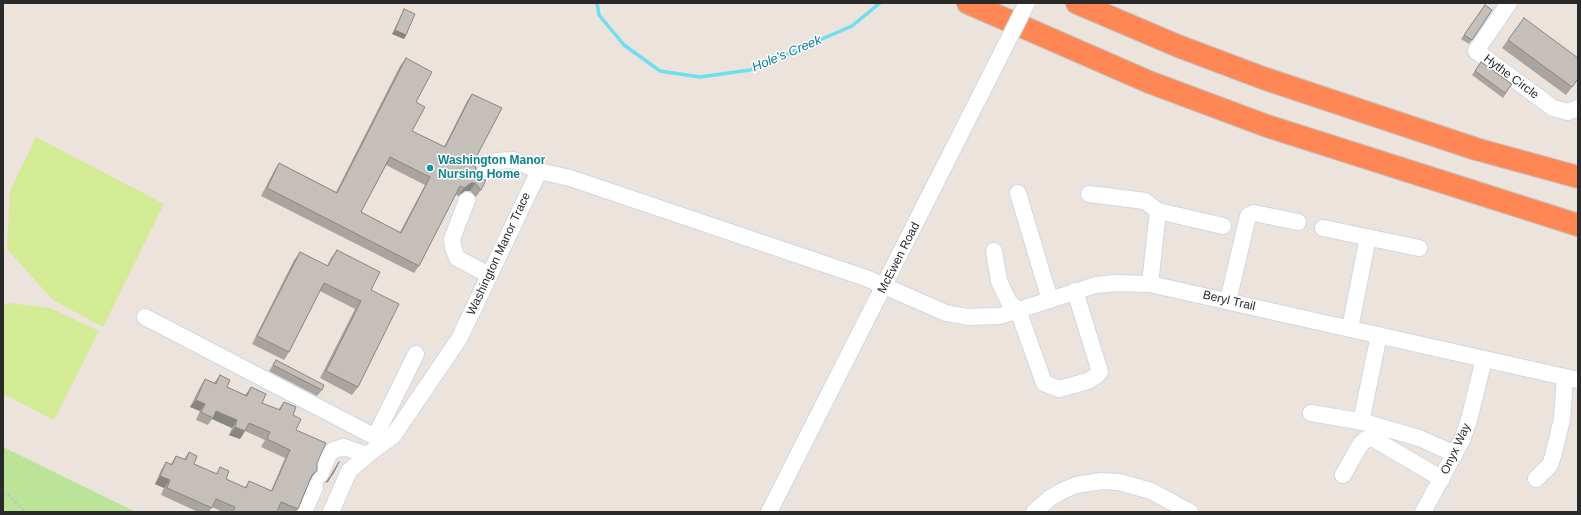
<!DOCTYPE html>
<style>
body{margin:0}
#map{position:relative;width:1581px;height:515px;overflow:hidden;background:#ece3dc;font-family:Helvetica,sans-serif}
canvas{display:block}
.frame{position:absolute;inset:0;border:4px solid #2a2a2a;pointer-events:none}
</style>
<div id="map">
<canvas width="1581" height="515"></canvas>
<div class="frame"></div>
</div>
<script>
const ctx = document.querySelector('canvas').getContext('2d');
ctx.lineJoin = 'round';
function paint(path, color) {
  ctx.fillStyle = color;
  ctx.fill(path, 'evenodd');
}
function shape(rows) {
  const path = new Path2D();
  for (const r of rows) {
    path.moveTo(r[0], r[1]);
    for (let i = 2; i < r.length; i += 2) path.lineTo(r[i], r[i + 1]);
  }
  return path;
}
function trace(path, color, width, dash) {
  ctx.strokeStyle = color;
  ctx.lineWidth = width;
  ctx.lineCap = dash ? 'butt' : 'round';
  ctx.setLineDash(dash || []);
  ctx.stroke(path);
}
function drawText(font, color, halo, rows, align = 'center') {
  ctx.font = font + ' Helvetica,sans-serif';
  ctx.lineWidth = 3;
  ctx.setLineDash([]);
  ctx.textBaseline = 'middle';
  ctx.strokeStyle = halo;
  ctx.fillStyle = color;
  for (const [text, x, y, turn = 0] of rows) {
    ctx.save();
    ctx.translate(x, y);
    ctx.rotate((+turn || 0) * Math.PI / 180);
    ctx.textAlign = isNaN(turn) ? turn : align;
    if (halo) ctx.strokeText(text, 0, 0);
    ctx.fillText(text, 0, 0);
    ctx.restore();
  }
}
const green = shape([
 [3,447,136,512,3,512]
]);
const pitch = shape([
 [36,137,164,204,103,327,53,300,7,249,10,191],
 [8,303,50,308,99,331,54,420,3,394,3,306]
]);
const stream = shape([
 [597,3,599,15,624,45,660,71,700,77,750,70,852,26,880,3]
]);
const path = shape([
 [3,494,8,494,25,512]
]);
const minor = shape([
 [1509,3,1476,51,1553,108,1568,112,1578,108],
 [479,179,496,161,513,160,539,171,570,178,866,278,946,313,968,317,1000,316,1096,285,1115,283,1150,284,1578,380],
 [1018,193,1050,300],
 [1089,194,1145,201,1158,211],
 [467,200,452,239,453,247,457,258,489,275],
 [1323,228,1419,248],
 [994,251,999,281,1009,302,1018,310,1044,383,1059,389,1088,381,1096,376,1100,372,1075,291],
 [1150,284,1158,211,1223,226],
 [1228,301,1248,216,1254,213,1298,222],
 [145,317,385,442],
 [1350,328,1368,237],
 [1311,413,1364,422,1419,438,1455,454],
 [1361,422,1379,335],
 [375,437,416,354],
 [320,475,329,454,334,450,344,447,367,455],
 [1343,475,1360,445,1366,439,1374,439,1442,479],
 [1536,479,1550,465,1553,456,1562,419,1565,377],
 [304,512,315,487],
 [331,512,349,471,371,452,393,436,459,339,539,171],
 [769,512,993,70],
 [1034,512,1050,498,1062,491,1076,485,1102,481,1119,482,1151,491,1190,512],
 [1423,512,1462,440,1469,420,1484,359]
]);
const highway = shape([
 [968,3,1149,82,1267,126,1578,225],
 [1077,3,1178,46,1263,78,1476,149,1578,177]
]);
const minorBridge = shape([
 [993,70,1027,3]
]);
const wall = shape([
 [1485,5,1492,10,1469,44,1461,39],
 [404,9,406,35,404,39,392,34,402,13],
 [1524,18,1578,79,1566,95,1502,48],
 [406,58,416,102,412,131,444,147,467,101,472,94,472,165,481,190,476,197,470,191,465,191,458,196,455,194,419,266,414,273,261,196,274,171,279,163,336,192,400,66],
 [386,165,425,185,400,232,361,212],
 [1481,62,1512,84,1503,98,1472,75],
 [337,250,371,290,358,387,352,395,320,378,355,309,320,291,289,352,284,360,252,344,294,260,300,252,327,266,331,258],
 [276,360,322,390,317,396,269,371],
 [220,375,227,387,245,395,251,387,262,403,278,410,284,402,293,415,296,430,317,463,311,478,310,480,298,509,296,512,281,512,278,510,277,512,223,512,212,507,209,512,198,512,161,495,164,488,155,484,161,470,166,462,171,464,176,456,184,459,189,452,194,464,216,474,220,467,226,479,245,487,249,481,271,491,285,458,261,447,265,440,245,431,240,439,229,435,232,428,212,419,208,425,196,420,200,411,190,407,200,387,205,379,214,383]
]);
const shadedWall = shape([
 [395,30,406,35,404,39,392,34],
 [471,183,475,183,470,191,465,191,458,196,464,188],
 [196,400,205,404,200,411,190,407],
 [216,411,237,420,232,428,212,419],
 [235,427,245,431,240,439,229,435],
 [317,471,311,478,306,483,312,475],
 [333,474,328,482,325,483,331,475],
 [160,476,170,480,164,488,155,484]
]);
const building = shape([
 [1485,5,1492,10,1472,40,1464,35,1485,5],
 [404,9,415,14,406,35,395,30,404,9],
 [1524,18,1578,58,1578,79,1572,87,1508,40,1524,18],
 [406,58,432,72,416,102,425,107,412,131,445,147,472,94,502,108,472,165,476,167,475,174,478,178,486,180,481,190,475,183,471,183,464,188,460,186,419,266,267,188,279,163,337,193,406,58],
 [390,157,430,177,401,233,361,212,390,157],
 [1481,62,1512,84,1505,93,1475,71,1481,62],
 [337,250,380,272,371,290,399,304,358,387,326,371,361,301,324,283,289,352,257,336,300,252,328,266,337,250],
 [276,360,324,385,322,390,273,365,276,360],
 [220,375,230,380,227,387,247,396,251,387,266,394,262,403,280,410,284,402,296,407,293,415,301,419,296,430,326,443,317,463,317,471,312,475,298,509,281,502,277,512,233,512,235,507,216,499,212,508,167,488,170,480,160,476,166,462,172,465,176,456,186,460,189,452,197,456,194,464,217,474,220,467,229,471,226,479,246,488,249,481,272,491,290,450,267,439,270,432,249,423,245,431,235,427,237,420,216,411,213,418,201,412,205,404,196,400,205,379,216,384,220,375],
 [339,462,333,474,331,475,339,462]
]);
const markers = [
 [430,168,4,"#0f9aa8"]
];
const streetNames = [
 ["Hythe Circle",1511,77,37],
 ["Washington Manor Trace",499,254,-65],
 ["McEwen Road",899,258,-63],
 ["Beryl Trail",1229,301,13],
 ["Onyx Way",1456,449,-65]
];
const cultureNames = [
 ["Washington Manor",438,161],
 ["Nursing Home",438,175]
];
const waterNames = [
 ["Hole's Creek",787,54,-23]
];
paint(green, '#bce498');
paint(pitch, '#d2eb94');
trace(stream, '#6edfef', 3.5);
trace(minor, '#d1d7e3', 18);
trace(highway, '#c3c3c3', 24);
trace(path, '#c3c3c3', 2, [3, 2]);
trace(minor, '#fff', 16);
trace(highway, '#ff8755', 22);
trace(minorBridge, '#d1d7e3', 18, []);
trace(minorBridge, '#fff', 16);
paint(wall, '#a9a49e');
paint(shadedWall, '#898681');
paint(building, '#c4bfb8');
trace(building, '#898681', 1);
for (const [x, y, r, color] of markers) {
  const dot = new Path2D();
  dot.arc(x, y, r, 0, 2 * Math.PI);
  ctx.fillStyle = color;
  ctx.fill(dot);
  trace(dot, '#fff', 1.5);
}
drawText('12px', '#2a2a2a', '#fff', streetNames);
drawText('bold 12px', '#0d838f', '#fff', cultureNames, 'left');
drawText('italic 13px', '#0c7e9c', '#fff', waterNames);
</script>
